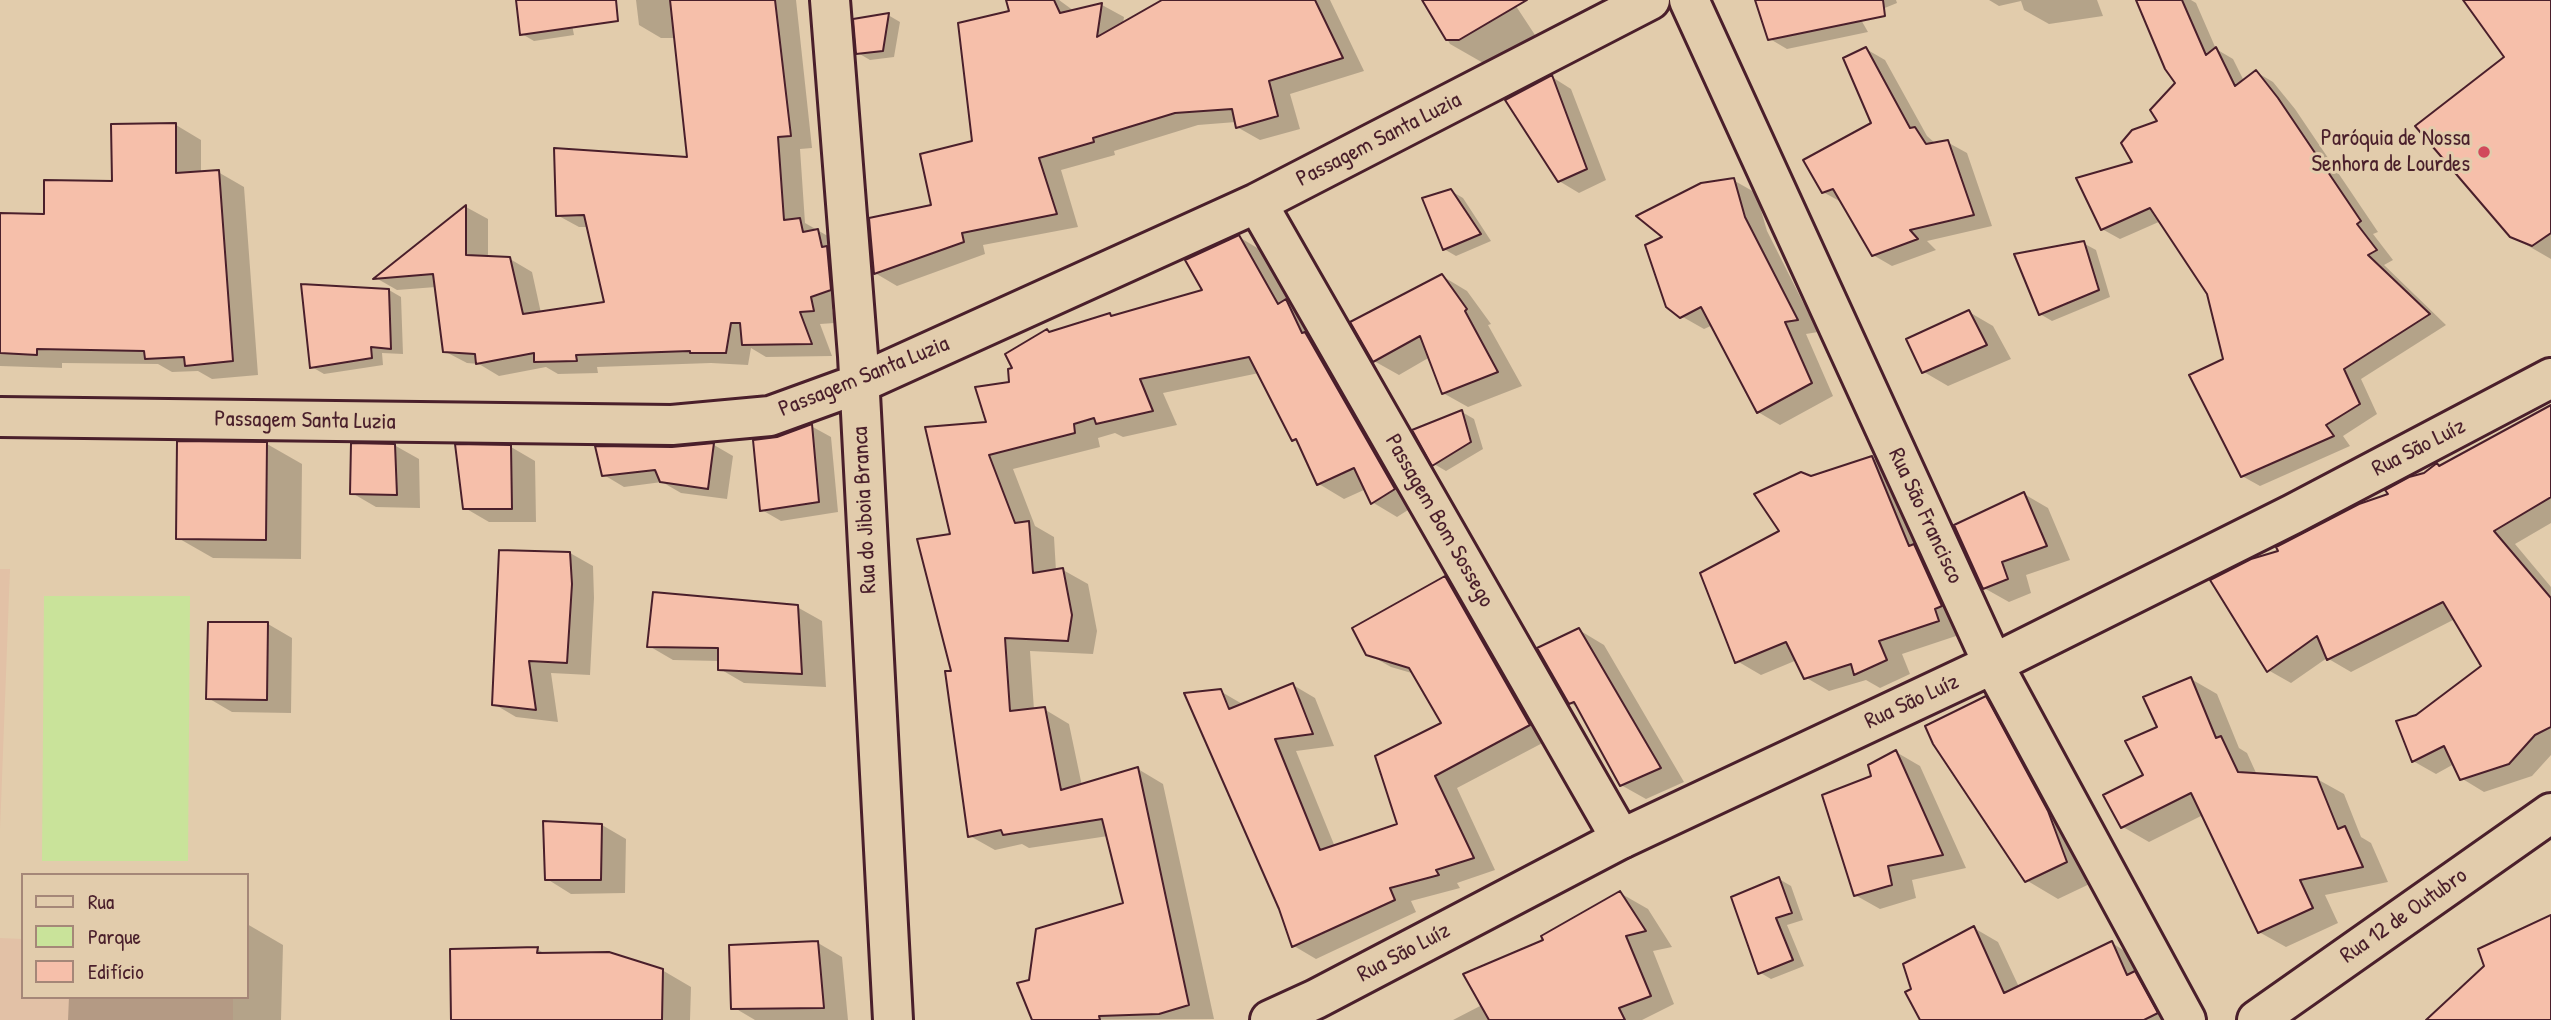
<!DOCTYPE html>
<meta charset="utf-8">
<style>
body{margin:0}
#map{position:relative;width:2551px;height:1020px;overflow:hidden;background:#e2ccac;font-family:"Patrick Hand",sans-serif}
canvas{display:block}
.legend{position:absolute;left:21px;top:873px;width:228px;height:126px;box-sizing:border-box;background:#e2ccac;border:2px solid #a58778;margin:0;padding:9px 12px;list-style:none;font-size:21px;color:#4a1f2b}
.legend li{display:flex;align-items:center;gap:14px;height:35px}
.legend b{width:35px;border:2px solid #a58778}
</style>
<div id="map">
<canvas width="2551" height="1020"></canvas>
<ul class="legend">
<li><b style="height:9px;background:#e2ccac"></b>Rua</li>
<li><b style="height:19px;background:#c9e39a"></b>Parque</li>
<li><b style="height:19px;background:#f6bfaa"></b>Edifício</li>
</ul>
</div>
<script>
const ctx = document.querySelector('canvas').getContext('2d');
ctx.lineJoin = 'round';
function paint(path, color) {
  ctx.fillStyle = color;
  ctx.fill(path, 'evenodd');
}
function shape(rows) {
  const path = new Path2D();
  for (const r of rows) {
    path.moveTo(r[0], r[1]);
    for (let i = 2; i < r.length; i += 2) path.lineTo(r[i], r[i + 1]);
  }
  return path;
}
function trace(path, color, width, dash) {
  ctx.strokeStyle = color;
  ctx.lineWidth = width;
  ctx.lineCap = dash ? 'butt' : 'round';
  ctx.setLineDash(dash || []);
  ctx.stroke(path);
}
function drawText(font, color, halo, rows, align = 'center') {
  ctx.font = font + ' "Patrick Hand",sans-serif';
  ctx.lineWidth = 6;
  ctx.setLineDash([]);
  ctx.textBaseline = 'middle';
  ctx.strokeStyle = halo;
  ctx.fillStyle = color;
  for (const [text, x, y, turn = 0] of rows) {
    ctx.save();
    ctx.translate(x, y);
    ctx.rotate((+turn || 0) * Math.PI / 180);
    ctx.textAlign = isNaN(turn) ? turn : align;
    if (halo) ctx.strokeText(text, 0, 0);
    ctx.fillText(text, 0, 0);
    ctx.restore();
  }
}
const built = shape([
 [0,569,10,569,0,830],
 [0,938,23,939,23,997,233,997,233,1020,0,1020]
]);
const green = shape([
 [44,596,190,596,188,861,42,861]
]);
const shadow = shape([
 [518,0,567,0,574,35,534,41,522,34],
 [636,0,796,0,812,148,800,149,805,223,840,243,852,302,832,309,835,323,820,324,832,356,766,357,751,348,748,365,711,363,597,367,598,373,558,374,546,367,499,376,479,364,467,363,444,351,436,287,397,290,376,278,466,207,488,219,488,258,510,259,532,272,541,313,606,303,588,227,579,227,557,215,689,158,675,38,661,38,639,25],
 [1007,0,1059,0,1074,11,1102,5,1124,17,1123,24,1166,0,1330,0,1364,71,1290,94,1300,129,1260,140,1237,127,1236,122,1198,125,1114,151,1115,155,1061,170,1078,227,983,245,985,254,897,286,875,273,933,207,974,143,1012,12],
 [1424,0,1512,0,1535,35,1485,64,1450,44],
 [1757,0,1896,0,1897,3,1860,18,1868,32,1787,49,1770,39],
 [1989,0,2097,0,2103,16,2049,24,2024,10,2021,1,1999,6],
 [2151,0,2191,0,2196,3,2216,49,2233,59,2244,81,2256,72,2273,82,2295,109,2378,232,2373,234,2393,260,2384,265,2446,325,2361,379,2377,414,2343,436,2350,446,2260,486,2242,476,2225,360,2209,293,2161,221,2120,239,2102,229,2135,163,2160,122,2177,83],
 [2465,0,2551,0,2551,259,2511,236,2507,57],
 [888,15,900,22,894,57,870,60,858,53],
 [1866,49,1885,60,1927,136,1936,144,1947,142,1967,153,1992,226,1927,241,1936,250,1892,266,1873,255,1843,203,1823,192,1874,124],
 [1552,77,1571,89,1606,180,1579,193,1559,181],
 [176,125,201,140,201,173,218,172,244,187,258,375,212,379,198,371,172,372,158,364,62,363,62,368,0,366,0,214,45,216,113,183],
 [1733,180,1756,193,1767,231,1818,332,1806,334,1833,396,1780,425,1758,412,1713,325,1704,329,1681,316,1666,237],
 [1451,191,1463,198,1491,241,1456,256,1444,249],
 [1239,237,1264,252,1419,503,1397,517,1372,502,1366,489,1344,499,1319,484,1300,443,1293,439,1259,373,1163,393,1177,425,1123,437,1115,433,1098,438,1100,447,1013,469,1035,526,1054,537,1056,571,1063,570,1088,584,1097,631,1093,654,1030,651,1034,710,1044,709,1069,724,1082,786,1138,769,1163,784,1214,1019,1033,1020,1030,981,1125,904,1108,836,1029,848,1022,844,995,850,970,836,953,672,953,535,988,423,1011,383,1014,369,1047,331,1052,333,1110,315,1113,317,1205,291],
 [2083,243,2096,250,2110,297,2052,321,2040,314],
 [1442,276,1467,291,1491,324,1488,325,1522,386,1468,407,1443,393,1430,357,1399,375,1374,361],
 [389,290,401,297,403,354,382,353,383,365,324,374,312,367],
 [1969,312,1993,326,2011,359,1948,386,1924,372],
 [2551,408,2551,523,2515,544,2551,587,2551,755,2532,776,2484,792,2461,778,2454,764,2436,774,2413,761,2417,716,2483,666,2455,619,2351,672,2327,658,2291,683,2268,670,2281,553],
 [1462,412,1474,419,1483,449,1446,471,1434,464],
 [811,426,831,437,838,512,781,521,762,510],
 [267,444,302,464,301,559,213,558,178,538],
 [394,445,419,459,420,508,376,507,352,493],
 [714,445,733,456,727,499,681,493,662,482,624,487,604,475,672,449],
 [511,447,535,461,536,522,489,522,465,508],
 [1872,458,1896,472,1962,634,1902,654,1910,674,1880,688,1866,680,1829,691,1805,677,1797,660,1761,675,1737,661,1781,532,1811,478],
 [2024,494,2048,508,2070,560,2026,575,2031,593,2009,602,1984,588],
 [570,553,593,566,594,598,590,675,551,673,558,722,516,717,494,704],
 [1445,578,1468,591,1552,738,1457,788,1495,870,1457,883,1460,888,1411,901,1416,912,1316,959,1294,946,1281,908,1220,691,1244,705,1293,685,1315,698,1334,746,1296,751,1335,847,1399,825,1443,723,1415,674,1391,667,1368,654],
 [797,607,822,621,826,687,744,683,720,669,720,661,673,660,649,646],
 [268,624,292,638,291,713,232,712,208,698],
 [1579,630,1604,645,1684,782,1646,799,1621,785,1579,708,1570,703],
 [2191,679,2217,694,2239,748,2247,753,2257,775,2317,779,2344,794,2361,837,2371,843,2388,882,2325,895,2338,923,2286,947,2259,932,2203,815,2149,842,2123,827,2145,775,2160,728],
 [1985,698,2017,717,2098,880,2058,899,2026,880],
 [1896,752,1920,766,1966,868,1912,880,1916,898,1880,909,1855,895,1874,777],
 [602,825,626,839,625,893,571,894,547,879],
 [1779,879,1791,886,1803,920,1787,925,1804,966,1771,979,1759,972],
 [1620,893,1648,909,1672,947,1653,951,1674,1004,1642,1020,1453,1020,1482,1005,1545,941],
 [247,924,283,945,281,1020,68,1020,69,997,247,997],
 [1974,928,1998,942,2019,987,2112,943,2131,955,2173,1020,1922,1020,1913,989],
 [818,943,842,957,848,1020,755,1020,733,1007],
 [537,949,547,955,662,970,691,987,690,1020,453,1020]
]);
const building = shape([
 [516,0,616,0,618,21,520,35,516,0],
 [670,0,775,0,791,136,778,137,784,220,800,218,803,232,818,229,822,247,827,246,831,290,811,297,814,311,800,312,812,344,742,345,740,323,731,323,726,353,690,353,690,351,576,355,577,361,534,362,534,353,476,364,475,354,443,352,433,274,373,279,466,205,466,255,510,257,523,314,604,302,584,215,556,216,554,148,687,157,670,0],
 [1006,0,1054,0,1060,13,1102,3,1097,37,1162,0,1315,0,1343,58,1269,81,1278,116,1236,128,1232,109,1175,113,1093,138,1094,142,1039,158,1057,214,962,233,964,242,874,274,869,218,931,205,920,154,972,141,958,23,1009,11,1006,0],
 [1422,0,1527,0,1459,40,1446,40,1422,0],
 [1755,0,1883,0,1885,16,1768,40,1755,0],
 [2136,0,2182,0,2206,55,2216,47,2235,86,2256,70,2278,98,2361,221,2357,224,2377,250,2368,255,2430,314,2344,369,2360,404,2326,425,2334,436,2241,477,2189,375,2223,359,2207,294,2150,208,2101,230,2076,178,2132,162,2121,143,2132,130,2157,121,2150,110,2175,83,2165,69,2136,0],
 [2463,0,2551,0,2551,233,2532,246,2510,237,2415,126,2504,57,2463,0],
 [889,13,883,51,856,54,853,19,889,13],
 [1866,47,1910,128,1915,127,1926,144,1948,140,1974,215,1910,230,1918,239,1872,256,1833,189,1822,193,1803,160,1871,123,1843,58,1866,47],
 [1552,75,1587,169,1558,182,1505,100,1552,75],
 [176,123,176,173,219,170,233,361,185,366,184,357,145,359,144,351,37,349,37,355,0,353,0,213,44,214,44,180,112,181,111,124,176,123],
 [1734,178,1745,217,1798,320,1785,322,1812,383,1757,413,1701,307,1680,318,1666,307,1645,245,1662,237,1636,216,1701,183,1734,178],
 [1451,189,1481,234,1443,250,1422,198,1451,189],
 [1239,235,1278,304,1286,299,1302,333,1305,332,1395,489,1371,504,1354,468,1317,485,1296,439,1292,441,1249,357,1140,379,1153,411,1096,424,1094,418,1074,424,1075,433,989,455,1015,523,1029,521,1033,573,1063,568,1072,615,1068,641,1005,638,1010,711,1045,707,1061,790,1138,767,1189,1005,1159,1014,1099,1016,1100,1020,1032,1020,1017,983,1029,980,1036,929,1123,903,1102,819,1003,835,1001,830,968,837,945,671,951,671,917,539,950,534,925,427,986,422,975,387,1009,382,1008,369,1012,368,1005,354,1047,329,1049,332,1110,313,1111,316,1202,290,1185,260,1239,235],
 [2084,241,2099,290,2039,315,2014,254,2084,241],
 [1442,274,1467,309,1465,311,1498,372,1442,394,1420,336,1373,362,1350,322,1442,274],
 [301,284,389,289,391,349,371,347,372,358,310,368,301,284],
 [1969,310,1987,345,1922,373,1906,339,1969,310],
 [2551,405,2551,497,2494,531,2551,598,2551,727,2535,735,2509,764,2460,780,2444,746,2412,762,2396,721,2416,715,2481,666,2443,602,2327,660,2317,636,2267,672,2210,580,2251,559,2278,551,2276,547,2359,504,2388,494,2385,490,2409,477,2424,473,2437,463,2439,466,2551,405],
 [1462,410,1471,442,1432,466,1412,430,1462,410],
 [812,424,819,502,760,511,753,440,777,437,812,424],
 [177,441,267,442,266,540,176,539,177,441],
 [351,443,395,444,397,495,350,494,351,443],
 [714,443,708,489,660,482,655,470,602,476,595,446,672,447,714,443],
 [455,444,511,445,512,509,463,509,455,444],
 [1872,456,1909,546,1914,544,1942,606,1935,609,1939,621,1879,641,1887,660,1854,675,1851,664,1804,679,1786,642,1735,663,1700,573,1779,531,1754,494,1801,472,1811,476,1872,456],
 [2024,492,2047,546,2002,562,2008,579,1983,589,1954,525,2024,492],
 [499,550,570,552,572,584,567,663,529,661,536,710,492,705,499,550],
 [1445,576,1530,725,1435,776,1474,858,1436,870,1439,875,1390,888,1395,900,1292,947,1279,909,1184,693,1221,689,1229,709,1293,683,1313,734,1275,739,1320,850,1397,824,1375,756,1441,723,1409,668,1366,655,1352,628,1445,576],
 [653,592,798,605,802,674,718,670,718,648,647,647,653,592],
 [208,622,268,622,267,700,206,699,208,622],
 [1579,628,1661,768,1620,786,1574,702,1569,704,1537,648,1579,628],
 [2191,677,2216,738,2221,736,2238,772,2317,777,2338,829,2345,826,2363,867,2300,880,2313,908,2258,933,2191,793,2121,828,2103,795,2143,775,2125,741,2157,727,2143,697,2191,677],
 [1986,696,2048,811,2067,862,2025,882,1933,744,1925,726,1986,696],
 [1896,750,1943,855,1888,866,1892,885,1854,896,1822,795,1871,776,1868,765,1896,750],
 [543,821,602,824,601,880,545,880,543,821],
 [1779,877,1792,913,1776,918,1793,960,1758,974,1731,897,1779,877],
 [1620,891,1646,931,1626,936,1651,996,1619,1008,1625,1020,1489,1020,1463,974,1543,940,1541,936,1620,891],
 [2551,915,2551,1020,2426,1020,2484,966,2478,949,2551,915],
 [1974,926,2004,993,2112,941,2127,975,2135,971,2158,1013,2144,1020,1920,1020,1905,992,1911,989,1903,964,1974,926],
 [818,941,824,1008,731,1009,729,945,818,941],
 [538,947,537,953,609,952,663,969,662,1020,451,1020,450,949,538,947]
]);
const minor = shape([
 [830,0,858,356,893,1020],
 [1689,0,1993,664],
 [1257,203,1621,839],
 [0,417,672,425,770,416,858,384,1257,203,1650,0]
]);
const secondary = shape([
 [1993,664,2186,1020],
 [1270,1020,1316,999,1621,839,1993,664,2293,514,2551,378],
 [2257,1020,2551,813]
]);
const markers = [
 [2484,152,7,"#d1495b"]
];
const poiNames = [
 ["Paróquia de Nossa",2470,139],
 ["Senhora de Lourdes",2470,165]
];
const streetNames = [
 ["Passagem Santa Luzia",1379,140,-27],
 ["Passagem Santa Luzia",864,377,-22],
 ["Passagem Santa Luzia",305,421,1],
 ["Rua São Luíz",2419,448,-27],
 ["Rua do Jiboia Branca",865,510,-93],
 ["Rua São Francisco",1925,516,65],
 ["Passagem Bom Sossego",1439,521,60],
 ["Rua São Luíz",1912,702,-25],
 ["Rua 12 de Outubro",2404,916,-35],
 ["Rua São Luíz",1404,953,-28]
];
paint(built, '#e2c1a6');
paint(green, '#c9e39a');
paint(shadow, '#0003');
paint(building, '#f6bfaa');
trace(building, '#4a1f2b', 2);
trace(minor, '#4a1f2b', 44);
trace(secondary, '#4a1f2b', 44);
trace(minor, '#e2ccac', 38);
trace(secondary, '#e2ccac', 38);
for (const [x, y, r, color] of markers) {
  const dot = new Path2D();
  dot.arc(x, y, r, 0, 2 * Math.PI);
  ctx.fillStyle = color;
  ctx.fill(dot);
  trace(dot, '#e2ccac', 2.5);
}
drawText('23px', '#4a1f2b', '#e2ccac', poiNames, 'right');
drawText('23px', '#4a1f2b', '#e2ccac', streetNames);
</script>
